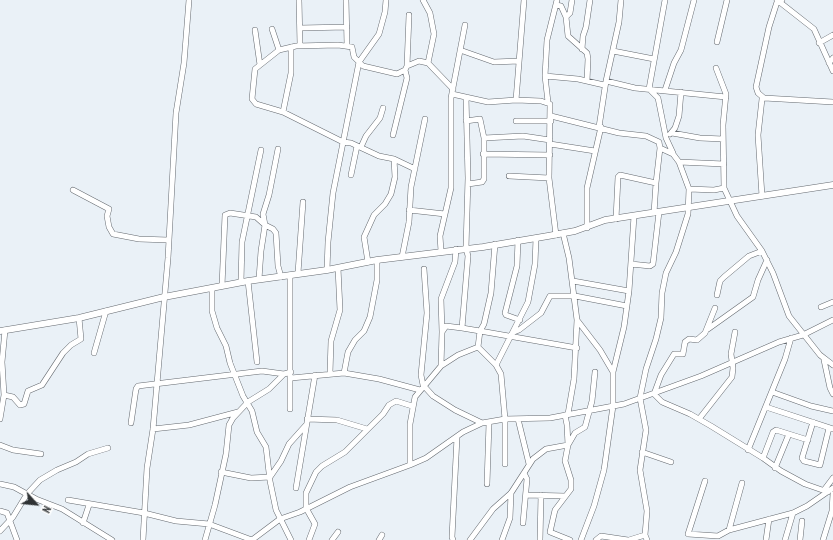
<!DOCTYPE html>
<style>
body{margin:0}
#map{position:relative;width:833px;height:540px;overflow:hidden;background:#eaf1f7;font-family:"PT Sans Narrow",sans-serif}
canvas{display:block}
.north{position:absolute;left:16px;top:484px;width:40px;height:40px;-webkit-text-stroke:3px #fff;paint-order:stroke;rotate:117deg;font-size:11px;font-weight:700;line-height:16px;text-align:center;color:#2f3234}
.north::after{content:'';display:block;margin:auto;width:14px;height:18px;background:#2f3234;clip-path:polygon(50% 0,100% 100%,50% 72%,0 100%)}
</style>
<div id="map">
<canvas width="833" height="540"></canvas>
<div class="north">N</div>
</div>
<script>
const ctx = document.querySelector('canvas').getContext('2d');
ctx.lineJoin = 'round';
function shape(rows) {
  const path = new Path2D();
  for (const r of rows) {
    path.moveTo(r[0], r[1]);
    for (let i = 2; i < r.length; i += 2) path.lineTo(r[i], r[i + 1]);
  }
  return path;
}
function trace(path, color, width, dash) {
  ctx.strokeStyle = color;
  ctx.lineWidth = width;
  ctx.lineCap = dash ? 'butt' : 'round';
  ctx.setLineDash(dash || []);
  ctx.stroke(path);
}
const minor = shape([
 [299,0,300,45],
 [346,0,347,45],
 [423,0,430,13,434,34,428,63],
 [777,0,814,29,833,71],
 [556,5,561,6,566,17,568,36,587,53,588,59,587,81],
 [566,17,570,13,572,0],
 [300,28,347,27],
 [272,29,279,50],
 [255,30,260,65],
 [717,42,727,0],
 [819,43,833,35],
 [291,47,291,73,283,112,343,142,351,143,379,156,394,159,415,169],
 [582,49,583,36,586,27,590,0],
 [460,50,494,62,519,61],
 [613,51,654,59],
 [829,63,833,58],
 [407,66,409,15],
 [716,68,726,94,723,125,724,188,737,216,762,251,773,273,789,316,820,355,833,365],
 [545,76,547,40,557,0],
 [606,81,619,22,621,0],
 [649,89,665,0],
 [665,90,674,63,681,50,694,0],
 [651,91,658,98,666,138,673,153],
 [452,94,488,102,516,100,541,101,550,104,549,178,556,235],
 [466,97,468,178,466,248,468,256,462,328,480,331,478,347,496,365,501,374,505,419,505,464],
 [764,98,758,93,756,87,769,27,777,2,782,0],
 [516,100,524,0],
 [548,102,545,76,578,79,604,85],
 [283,112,256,104,252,99,255,69,279,50,296,46,338,45,352,47,354,57,363,66,397,74,405,70,407,66,419,61,428,63,453,89],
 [551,116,619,133,646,136,659,142,660,148,673,154,679,162,689,189,688,214,676,252,666,273,662,293,661,318,656,339,646,369,640,398,646,430,640,470,647,511,645,535,647,540],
 [466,121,480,119,484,138,484,179,482,182,468,184],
 [516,121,551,121],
 [599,127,606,81,635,88,726,97],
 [672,133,700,138,723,139],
 [670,134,675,128,679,116,681,92],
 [393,135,407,78,405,70],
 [484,138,523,136,550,140],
 [550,144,595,151],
 [361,147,366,136,380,118,383,108],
 [278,149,269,195,263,214,265,225,273,229,276,233,278,266,281,277],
 [483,154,550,155],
 [679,162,724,164],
 [351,175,357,146],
 [509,176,549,178],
 [656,183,660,148],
 [689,189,714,190,724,188],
 [73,190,109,209,107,216,109,227,113,234,139,239,168,240],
 [762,196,758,135,762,99,764,98,833,102],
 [409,210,445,214],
 [616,219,618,177,620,175,656,183,654,213],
 [587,228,587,188,601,127],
 [563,233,569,258,577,320,600,350,613,372,613,406,604,470,594,506,581,540],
 [518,240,517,266,505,313,506,315,520,320],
 [495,244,491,293,484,324,480,331,577,348],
 [441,251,440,236,451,188,451,98,465,25],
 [402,257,409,222,411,187,425,119],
 [368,262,364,237,374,215,385,204,391,194,395,177,394,159],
 [631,264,650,266,653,264,659,212],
 [424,269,427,313,421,375,423,385,433,396,455,410,482,423,505,419,550,418,624,404,701,376,779,342,803,335,833,320],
 [327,270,328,242,333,193,359,62,379,34,385,12,386,0],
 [298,273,303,202],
 [290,275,290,409],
 [248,281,257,362],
 [573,281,629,291],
 [241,282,242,242,261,150],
 [222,286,225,215,230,213,256,217,265,225,261,251,259,279],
 [212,288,212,311,217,328,226,346,230,363,243,396,252,411,257,432,266,447,270,481,276,510,291,540],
 [717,295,720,281,724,277,749,256,762,251],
 [821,307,833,302],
 [715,308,705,333,697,340,689,339,685,342,683,354,674,354,661,375,654,394,662,402,690,414,711,426,763,458,781,471,805,484,828,492],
 [708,329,753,297,758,280,767,260],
 [442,332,441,299,455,262,456,249],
 [514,332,519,330,541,313,550,296,575,296,627,306],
 [94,353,106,311],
 [824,360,830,388,833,394],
 [496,365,528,302,535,264,536,238],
 [441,366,442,332,446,326,462,328],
 [613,372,624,327,629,291,634,216],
 [330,373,331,341,340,310,338,268],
 [344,373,348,352,355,340,364,331,370,317,377,280,377,260],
 [291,378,344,373,379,379,420,390],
 [772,392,811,406,833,411],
 [4,395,13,397,20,405,24,404,28,391,42,385,63,353,71,345,81,339,79,318],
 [766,407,833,429],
 [568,414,574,379,577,320],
 [0,419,4,395,2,362,5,330],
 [307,419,337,420,367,429],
 [518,419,529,464],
 [699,419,732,377,733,368,731,354,735,332],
 [813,422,802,458,804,461,820,465,829,428],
 [131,423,136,389,138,386,262,371,284,374],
 [153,429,189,425,238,412],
 [0,445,13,450,41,454],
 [748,450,785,359,791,338],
 [642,452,671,462],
 [763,458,773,432,776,430,808,440],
 [410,465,410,424,415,397,441,366,458,355,478,347],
 [775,468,789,434],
 [221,472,251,478,270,477,281,461,289,444,306,425],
 [705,481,688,534,718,536,729,530,793,513,807,506,833,488],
 [0,484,14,487,36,499,62,509,112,540],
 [487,484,489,423],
 [296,488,315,375],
 [824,490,833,478],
 [526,495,565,496],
 [68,500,144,513,176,521,209,524,252,540],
 [0,511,7,513,17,540],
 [83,523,89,505],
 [523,523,527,479,524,473],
 [729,530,742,483],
 [0,531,13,517,27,494,40,480,57,470,76,462,88,454,108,448],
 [143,540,147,468,153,429,168,258,176,113,184,63,189,0],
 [205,540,215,505,226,454,229,425,233,418,248,402,269,389,284,374,291,372],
 [252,540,280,519,300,512,350,487,410,465,426,458,463,432,482,423],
 [309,540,315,524,306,508,306,493,316,472,322,466,345,452,383,414,389,405,396,401,412,406],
 [332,540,338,532],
 [379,540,382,535],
 [453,540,452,537,457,437],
 [470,540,493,509,511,493,533,459,546,449,568,445,567,425,565,415],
 [502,540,510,518,511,493],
 [540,540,541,495],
 [570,540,550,532,555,510,571,489,571,480,565,461,568,445,575,433,585,427,592,401,595,372],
 [596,540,601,536,628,540],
 [629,540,645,535],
 [766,540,769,519],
 [785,540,793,513],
 [800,540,802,521],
 [823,540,832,511,833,494]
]);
const tertiary = shape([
 [0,331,79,318,164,297,248,281,327,270,377,260,483,247,548,236,575,231,605,220,833,185]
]);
trace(minor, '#64696f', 6);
trace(tertiary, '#64696f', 7);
trace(minor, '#fff', 5);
trace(tertiary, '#fff', 6);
</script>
